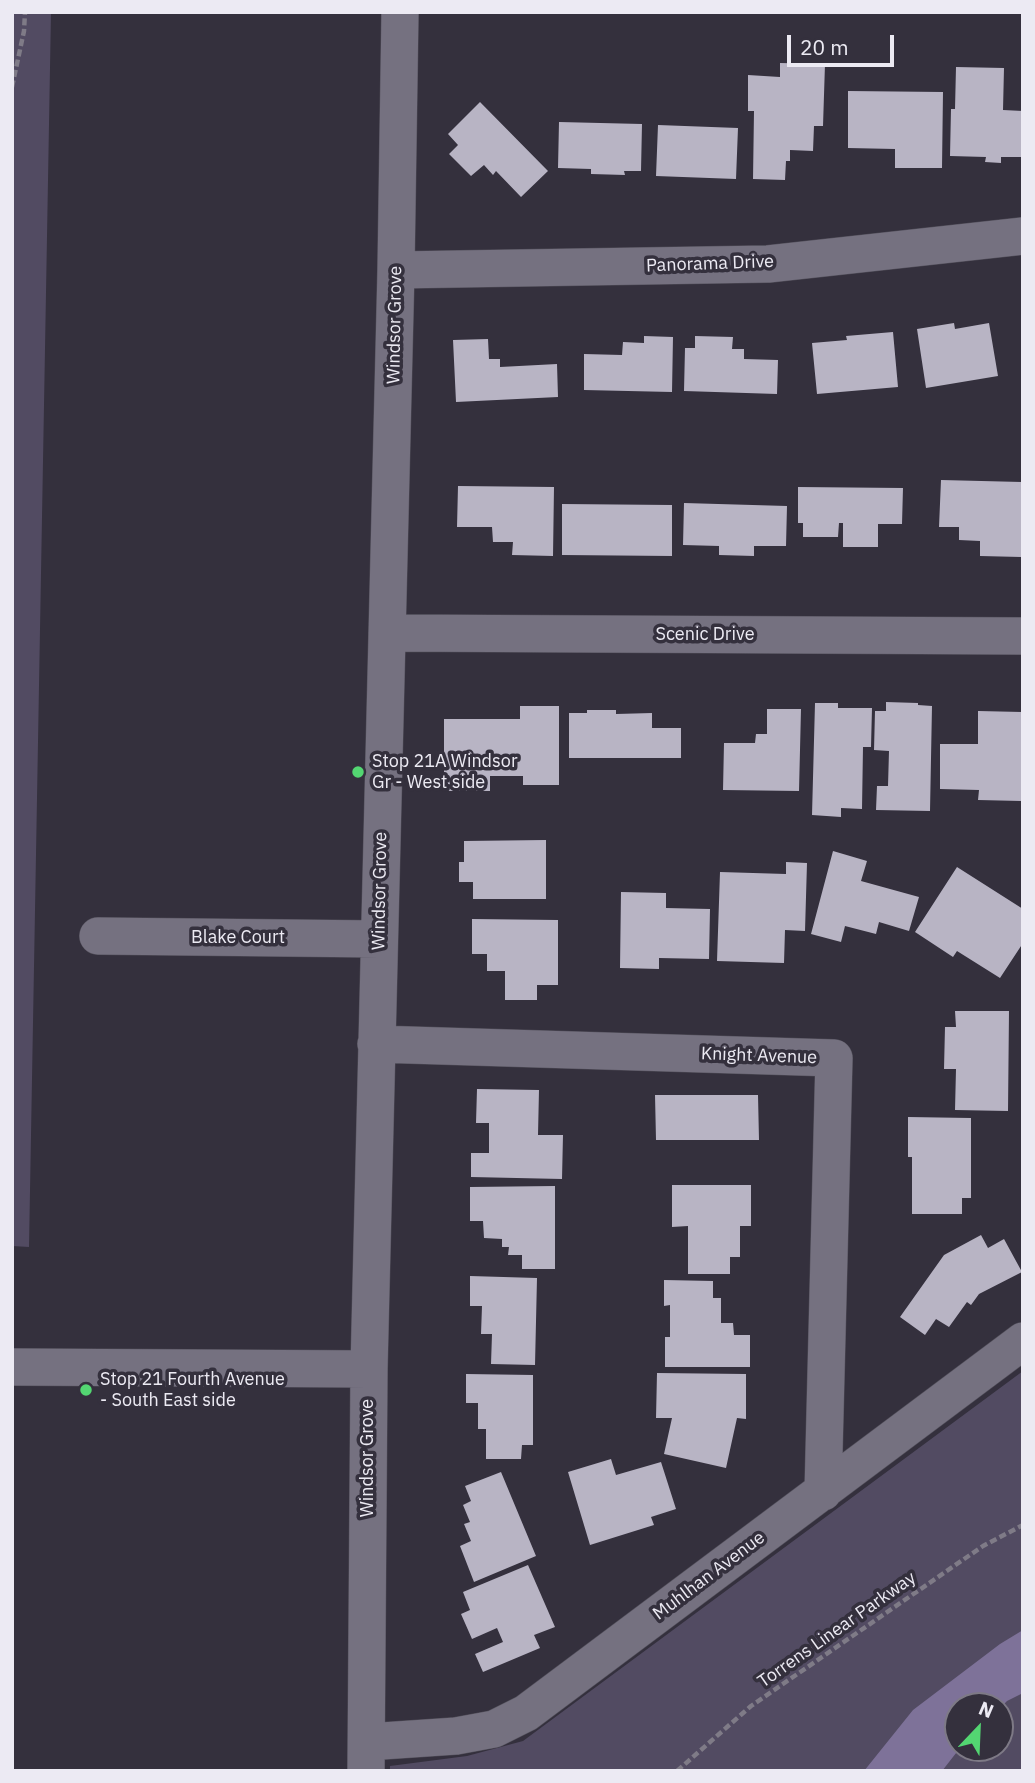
<!DOCTYPE html>
<style>
body{margin:0}
#map{position:relative;width:1035px;height:1783px;overflow:hidden;background:#34303d;font-family:"IBM Plex Sans",sans-serif}
canvas{display:block}
.frame{position:absolute;inset:0;border:14px solid #eceaf3;pointer-events:none}
.north{position:absolute;left:944px;top:1692px;width:70px;height:70px;box-sizing:border-box;background:#34303d;border:2px solid #7e7a86;border-radius:50%;rotate:23deg;font-size:19px;font-weight:700;line-height:28px;text-align:center;color:#eceaf3}
.north::after{content:'';display:block;margin:auto;width:24px;height:32px;background:#53d672;clip-path:polygon(50% 0,100% 100%,50% 72%,0 100%)}
.scale{position:absolute;left:787px;top:35px;width:107px;height:32px;box-sizing:border-box;border:4px solid #eceaf3;border-top:0;padding-left:9px;font-size:21px;line-height:24px;white-space:nowrap;color:#eceaf3;-webkit-text-stroke:5px #34303d;paint-order:stroke}
</style>
<div id="map">
<canvas width="1035" height="1783"></canvas>
<div class="frame"></div>
<div class="north">N</div>
<div class="scale">20 m</div>
</div>
<script>
const ctx = document.querySelector('canvas').getContext('2d');
ctx.lineJoin = 'round';
function paint(path, color) {
  ctx.fillStyle = color;
  ctx.fill(path, 'evenodd');
}
function shape(rows) {
  const path = new Path2D();
  for (const r of rows) {
    path.moveTo(r[0], r[1]);
    for (let i = 2; i < r.length; i += 2) path.lineTo(r[i], r[i + 1]);
  }
  return path;
}
function trace(path, color, width, dash) {
  ctx.strokeStyle = color;
  ctx.lineWidth = width;
  ctx.lineCap = dash ? 'butt' : 'round';
  ctx.setLineDash(dash || []);
  ctx.stroke(path);
}
function drawText(font, color, halo, rows, align = 'center') {
  ctx.font = font + ' "IBM Plex Sans",sans-serif';
  ctx.lineWidth = 7;
  ctx.setLineDash([]);
  ctx.textBaseline = 'middle';
  ctx.strokeStyle = halo;
  ctx.fillStyle = color;
  for (const [text, x, y, turn = 0] of rows) {
    ctx.save();
    ctx.translate(x, y);
    ctx.rotate((+turn || 0) * Math.PI / 180);
    ctx.textAlign = isNaN(turn) ? turn : align;
    if (halo) ctx.strokeText(text, 0, 0);
    ctx.fillText(text, 0, 0);
    ctx.restore();
  }
}
const green = shape([
 [12,12,51,12,29,1247,12,1246],
 [1023,1371,1023,1771,390,1771,390,1766,467,1756,523,1741],
 [958,1706,1000,1706,1000,1748,958,1748]
]);
const water = shape([
 [1023,1630,1023,1693,1007,1701,1000,1708,1000,1706,958,1706,958,1748,960,1748,942,1771,864,1771,913,1710,1000,1644]
]);
const building = shape([
 [780,63,825,64,823,126,814,126,813,151,790,150,790,161,786,161,785,180,753,179,754,111,748,111,748,75,780,77],
 [956,67,1004,68,1003,110,1023,111,1023,157,1001,157,1001,163,985,162,986,157,950,156,951,109,955,109],
 [848,91,943,92,942,168,895,168,895,149,848,148],
 [480,102,548,171,521,197,496,171,493,175,484,165,471,176,449,154,458,145,448,134],
 [559,122,642,124,641,171,624,171,625,175,591,174,591,169,558,168],
 [658,125,738,128,736,179,656,176],
 [954,323,955,329,989,323,998,376,926,388,917,329],
 [893,332,898,387,817,394,812,343,847,340,846,336],
 [644,336,673,337,672,392,584,390,584,354,622,355,623,342,644,343],
 [695,336,733,337,732,349,744,349,744,359,778,360,777,394,684,391,685,348,695,348],
 [488,339,489,359,500,359,500,367,557,364,558,397,456,402,453,340],
 [941,480,1022,482,1021,557,980,556,980,541,959,540,959,527,939,527],
 [458,486,554,487,553,556,512,555,513,542,493,542,492,527,457,527],
 [798,487,903,488,902,524,878,524,878,547,843,547,843,523,839,523,838,537,803,537,803,523,798,523],
 [684,503,787,506,786,546,754,546,754,556,719,555,719,546,683,545],
 [562,504,672,505,672,556,562,555],
 [886,702,918,703,918,705,932,706,930,811,876,810,877,786,888,786,889,751,874,750,875,711,886,711],
 [815,703,838,703,838,708,872,708,871,747,863,747,862,809,841,808,841,817,812,815],
 [520,706,559,706,559,785,523,785,523,776,490,776,490,791,444,791,444,719,520,719],
 [767,709,801,709,799,791,723,790,724,743,755,743,756,734,767,734],
 [587,710,616,710,616,714,652,713,652,728,681,728,681,758,569,758,569,713,587,713],
 [978,711,1022,712,1021,801,978,800,979,790,940,789,940,744,978,744],
 [546,840,546,899,473,899,473,882,459,882,459,862,464,862,464,841],
 [833,851,867,861,861,881,919,897,909,931,879,922,876,934,845,926,841,942,811,934],
 [786,862,807,863,805,931,785,930,784,963,717,961,720,872,786,874],
 [957,867,1023,909,1023,943,1000,978,957,951,953,957,915,932],
 [621,892,666,893,666,908,710,909,709,959,659,958,659,969,620,968],
 [472,919,558,920,558,985,537,985,537,1000,505,1000,505,971,487,971,487,954,472,954],
 [955,1011,1009,1011,1008,1111,955,1110,956,1069,944,1069,945,1027,956,1027],
 [477,1089,539,1090,538,1135,563,1135,562,1179,471,1177,471,1153,489,1153,489,1123,476,1123],
 [655,1095,758,1095,759,1140,656,1140],
 [908,1117,971,1118,971,1198,962,1198,962,1214,912,1214,912,1157,908,1157],
 [672,1185,751,1185,751,1226,740,1226,740,1257,730,1257,730,1274,688,1274,688,1226,672,1227],
 [555,1186,555,1269,522,1269,522,1255,508,1255,509,1247,502,1247,502,1239,484,1238,483,1221,470,1221,470,1187],
 [981,1235,988,1248,1004,1239,1022,1272,979,1294,971,1305,967,1302,949,1327,936,1319,925,1335,900,1317,944,1255],
 [470,1276,537,1278,535,1365,491,1364,492,1334,481,1334,482,1306,470,1306],
 [664,1280,713,1281,713,1298,721,1298,721,1323,733,1323,734,1335,750,1335,750,1367,665,1367,665,1337,670,1337,670,1305,664,1306],
 [657,1373,746,1374,746,1419,737,1418,726,1468,664,1454,672,1418,656,1418],
 [466,1374,533,1375,533,1445,522,1445,521,1459,486,1459,486,1429,478,1429,478,1403,466,1403],
 [611,1459,616,1475,661,1462,676,1509,651,1517,654,1525,590,1545,568,1472],
 [501,1472,536,1556,474,1582,460,1546,471,1541,464,1524,470,1522,463,1505,471,1501,465,1486],
 [528,1565,555,1627,534,1635,540,1648,483,1672,475,1654,503,1642,497,1628,472,1639,461,1614,470,1610,463,1592]
]);
const path = shape([
 [12,87,24,31,25,12],
 [677,1771,751,1706,983,1546,1023,1525]
]);
const street = shape([
 [396,270,768,264,1023,236],
 [387,633,1023,636],
 [98,936,379,939],
 [376,1044,834,1058,823,1492],
 [12,1367,369,1369],
 [367,1742,456,1736,494,1729,526,1713,1023,1341],
 [366,1771,369,1369,396,270,400,12]
]);
const markers = [
 [358,772,7,"#53d672"],
 [86,1390,7,"#53d672"]
];
const streetNames = [
 ["Panorama Drive",710,264,-2],
 ["Windsor Grove",395,325,-89],
 ["Scenic Drive",705,635],
 ["Windsor Grove",380,891,-89],
 ["Blake Court",238,938],
 ["Knight Avenue",759,1056,2],
 ["Windsor Grove",368,1458,-90],
 ["Muhlhan Avenue",709,1576,-37],
 ["Torrens Linear Parkway",837,1630,-35]
];
const poiNames = [
 ["Stop 21A Windsor",372,762],
 ["Gr - West side",372,783],
 ["Stop 21 Fourth Avenue",100,1380],
 ["- South East side",100,1401]
];
paint(green, '#524b62');
paint(water, '#7e7299');
paint(building, '#b8b4c4');
trace(street, '#524f5a', 38);
trace(path, '#7f7b87', 4.5, [7, 3.5]);
trace(street, '#757180', 37);
for (const [x, y, r, color] of markers) {
  const dot = new Path2D();
  dot.arc(x, y, r, 0, 2 * Math.PI);
  ctx.fillStyle = color;
  ctx.fill(dot);
  trace(dot, '#34303d', 2.5);
}
drawText('18px', '#eceaf3', '#34303d', streetNames);
drawText('18px', '#eceaf3', '#34303d', poiNames, 'left');
</script>
